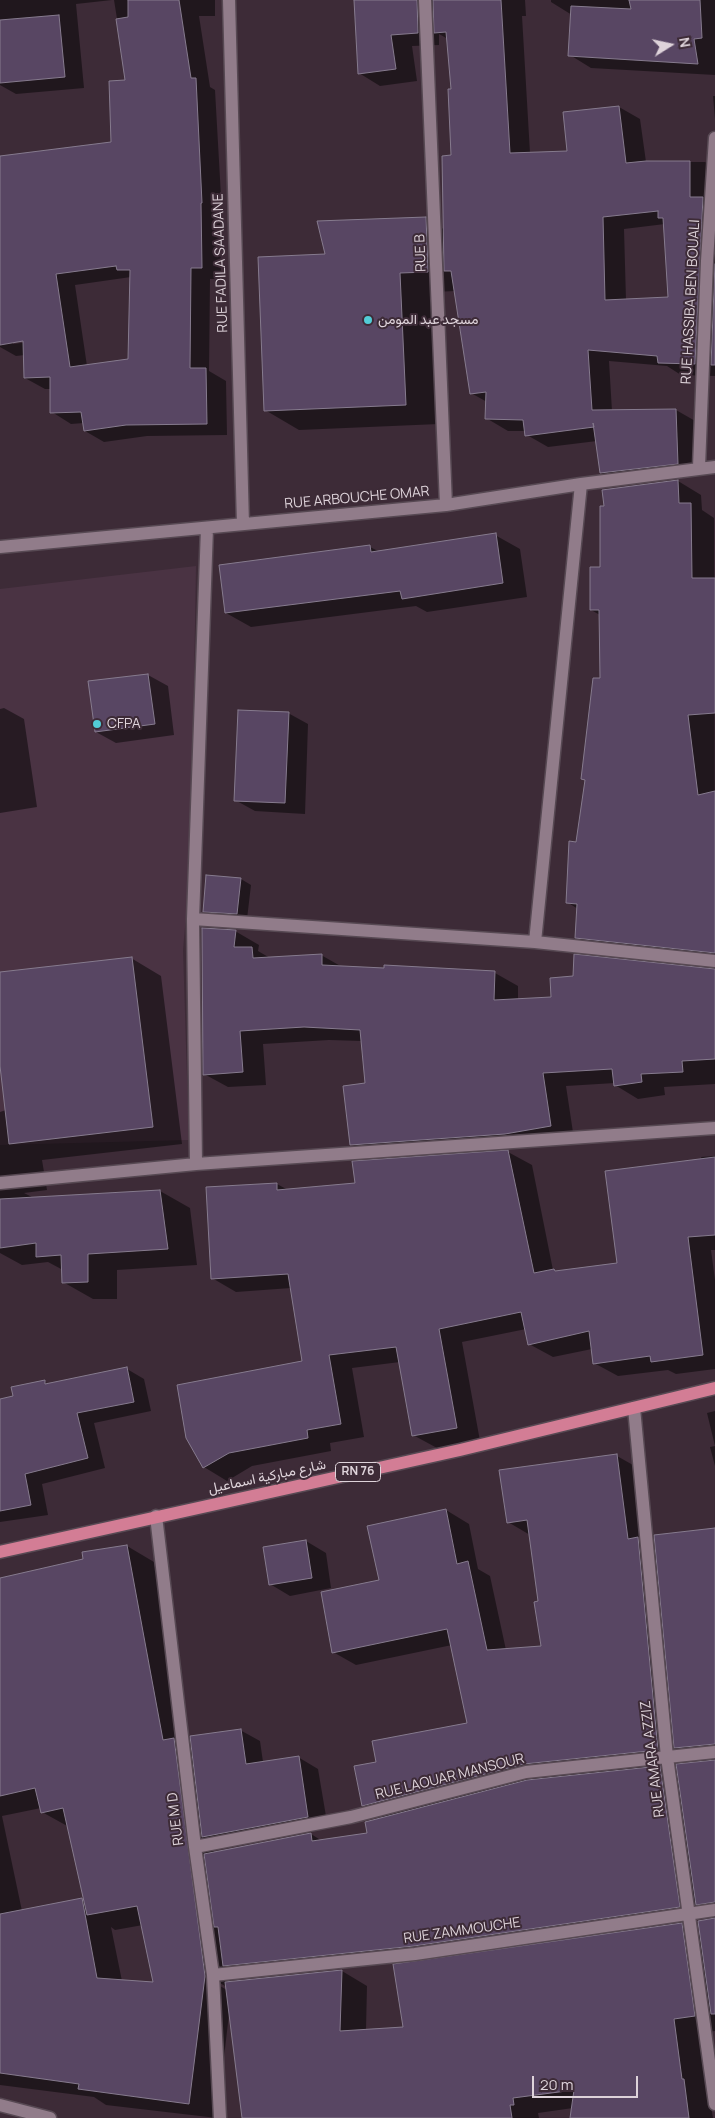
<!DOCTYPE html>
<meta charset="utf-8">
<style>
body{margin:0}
#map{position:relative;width:715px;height:2118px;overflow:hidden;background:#3d2b37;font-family:Manrope,sans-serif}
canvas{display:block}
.north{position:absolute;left:645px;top:20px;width:50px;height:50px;-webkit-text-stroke:4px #3d2b37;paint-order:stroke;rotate:80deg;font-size:14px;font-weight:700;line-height:20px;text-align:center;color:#ded3da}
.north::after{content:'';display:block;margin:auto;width:18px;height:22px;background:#ded3da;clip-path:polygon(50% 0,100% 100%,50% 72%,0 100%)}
.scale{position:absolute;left:532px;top:2076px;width:106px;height:22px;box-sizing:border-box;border:2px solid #ded3da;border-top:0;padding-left:6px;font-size:15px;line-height:18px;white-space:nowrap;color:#ded3da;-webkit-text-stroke:4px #3d2b37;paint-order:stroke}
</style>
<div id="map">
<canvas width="715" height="2118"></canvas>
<div class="north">N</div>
<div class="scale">20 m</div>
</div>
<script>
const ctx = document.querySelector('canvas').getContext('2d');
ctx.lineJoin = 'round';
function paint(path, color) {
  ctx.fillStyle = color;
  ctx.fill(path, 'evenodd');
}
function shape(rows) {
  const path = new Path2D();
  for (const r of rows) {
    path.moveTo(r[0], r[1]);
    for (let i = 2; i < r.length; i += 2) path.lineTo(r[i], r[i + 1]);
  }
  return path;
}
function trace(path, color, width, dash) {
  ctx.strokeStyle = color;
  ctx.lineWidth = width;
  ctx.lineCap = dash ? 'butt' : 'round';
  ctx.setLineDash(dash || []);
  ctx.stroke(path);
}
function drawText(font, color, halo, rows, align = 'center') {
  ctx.font = font + ' Manrope,Vazirmatn,sans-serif';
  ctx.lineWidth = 4;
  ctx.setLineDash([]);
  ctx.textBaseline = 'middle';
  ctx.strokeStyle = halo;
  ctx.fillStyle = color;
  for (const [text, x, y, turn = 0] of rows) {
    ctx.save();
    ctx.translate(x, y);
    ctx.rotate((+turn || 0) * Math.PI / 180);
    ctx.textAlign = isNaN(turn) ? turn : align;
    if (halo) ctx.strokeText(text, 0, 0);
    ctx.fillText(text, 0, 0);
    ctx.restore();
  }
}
const built = shape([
 [196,566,191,858,183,950,189,1140,0,1145,0,589]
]);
const shadow = shape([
 [0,0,112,0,76,4,84,88,16,94,0,85],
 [114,0,215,0,215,16,199,16,210,87,215,90,222,214,220,214,221,279,210,279,209,371,226,381,227,435,147,436,104,442,85,431,84,423,71,424,52,412,51,389,45,389,25,378,25,355,16,356,0,347,0,157,112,143,127,81],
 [131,277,130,360,87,366,75,285],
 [29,339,29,342,13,344,13,342],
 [356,0,525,0,526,16,522,16,530,153,569,152,619,107,640,119,646,162,705,162,715,168,715,376,681,375,667,366,609,361,612,411,676,410,697,422,699,475,622,485,601,473,597,441,548,447,527,435,526,431,508,431,486,418,487,402,471,393,456,291,433,292,439,424,299,430,265,410,326,256,426,218,445,230,452,156,452,90,448,39,439,34,439,45,412,46,417,81,380,86,359,73],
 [665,224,669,298,626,300,624,229],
 [551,0,715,0,715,75,591,68,570,55,572,15,551,2],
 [713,96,715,96,715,119],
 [678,481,701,495,702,510,714,518,715,963,600,951,576,937,578,909,567,902,602,679,600,615,591,610,602,568],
 [495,535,520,549,527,597,427,612,416,606,251,627,226,613,370,547,380,552],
 [148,675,168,686,174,735,116,743,96,732],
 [4,708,24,719,37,807,0,813,0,709],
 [288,713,308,724,305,814,255,811,235,800],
 [241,879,251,885,247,919,215,917,205,911],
 [235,931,259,945,258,951,270,958,321,955,344,968,385,970,385,966,495,973,518,986,518,1000,553,998,715,969,715,1084,664,1087,665,1095,638,1099,615,1085,615,1083,566,1086,574,1139,529,1147,375,1158,351,1144,367,1084,362,1041,329,1040,263,1044,266,1085,228,1087,204,1074],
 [131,958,161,976,182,1144,42,1160,47,1190,24,1193,34,1198,160,1191,190,1208,197,1265,117,1270,117,1299,93,1299,63,1282,63,1270,48,1262,22,1265,0,1253,0,1112,6,1110,0,1055,0,973],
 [508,1152,532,1165,553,1270,558,1272,618,1264,702,1160,701,1157,715,1156,715,1250,711,1250,715,1280,715,1369,676,1374,668,1370,618,1376,594,1363,592,1349,553,1357,529,1344,526,1329,462,1342,480,1441,437,1448,413,1435,400,1362,352,1368,364,1437,330,1443,331,1451,252,1466,227,1481,204,1467,304,1362,291,1288,236,1292,212,1278,277,1184,288,1190,356,1184],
 [127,1369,144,1379,151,1411,94,1423,105,1468,42,1484,48,1515,0,1522,0,1400,15,1397,44,1381,50,1385],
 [715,1411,715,1446,707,1413],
 [715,1446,715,1466,710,1447],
 [617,1456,640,1469,650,1545,657,1550,715,1564,715,1914,698,1904,699,1918,229,1968,231,1983,342,1971,367,1986,366,2030,404,2028,682,1924,701,1936,715,1919,715,2031,699,2033,707,2093,709,2095,713,2118,571,2118,573,2108,538,2113,539,2118,244,2118,229,2014,217,2118,106,2105,94,2097,0,2085,0,1579,85,1560,127,1546,154,1562,188,1748,193,1751,240,1730,260,1741,263,1762,298,1757,318,1769,328,1828,223,1848,212,1842,214,1853,311,1834,322,1841,368,1834,385,1818,363,1805,377,1763,468,1724,452,1645,356,1665,333,1652,381,1581,446,1510,469,1524,478,1569,490,1576,506,1650,542,1647,540,1602,530,1535,508,1522],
 [680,1750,702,1763,681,1765],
 [677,1763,679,1779,656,1765],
 [41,1808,42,1812,69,1827,85,1902,82,1900,22,1911,2,1816],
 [143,1925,155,1983,122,1981,111,1927,115,1930],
 [200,1972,227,1987,227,1990,199,1974],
 [306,1541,326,1553,331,1588,290,1596,270,1584]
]);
const building = shape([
 [128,0,179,0,191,78,196,78,202,203,201,203,202,268,191,268,190,368,206,368,207,424,126,425,84,431,81,412,50,413,50,377,24,378,23,341,0,345,0,156,111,142,109,81,125,80,116,19,128,17,128,0],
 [116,266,117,270,130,270,128,359,70,367,56,274,116,266],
 [354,0,417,0,418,33,391,35,396,69,358,74,354,0],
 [433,0,501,0,510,153,567,151,563,112,619,106,626,163,646,161,690,161,690,197,703,197,695,364,658,363,657,356,588,350,592,410,676,409,678,464,600,473,593,423,594,427,525,436,523,420,485,419,486,392,470,394,451,271,444,271,442,156,451,155,448,89,451,89,446,32,434,33,433,0],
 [658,211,658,218,663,218,668,297,605,300,603,217,658,211],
 [629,0,700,0,702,38,694,39,698,64,568,56,571,6,631,9,629,0],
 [59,15,65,77,0,83,0,20,59,15],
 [426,217,428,272,400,273,406,405,264,411,258,257,325,254,317,221,426,217],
 [715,264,715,365,711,365,715,264],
 [678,480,679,503,691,503,692,578,715,578,715,713,688,715,698,795,715,791,715,953,575,938,577,904,566,903,569,841,576,842,585,780,581,779,593,678,600,678,599,610,590,610,590,567,600,567,600,506,604,506,602,490,678,480],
 [496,533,503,583,402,599,400,591,225,613,219,565,370,545,371,552,496,533],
 [148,674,155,724,95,732,88,681,148,674],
 [238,710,289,712,285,803,234,801,238,710],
 [206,875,241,878,237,914,203,912,206,875],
 [202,928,236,930,234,947,252,947,253,958,322,954,322,965,384,968,384,965,495,971,494,1000,551,997,550,978,573,976,574,954,715,969,715,1059,682,1061,683,1072,641,1074,642,1082,614,1086,612,1069,543,1073,551,1126,505,1134,350,1145,343,1086,365,1083,360,1030,304,1027,240,1031,243,1072,203,1075,202,928],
 [132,957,153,1127,9,1144,0,1066,0,972,132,957],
 [508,1150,534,1273,554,1269,555,1271,617,1263,605,1171,715,1157,715,1235,688,1237,703,1355,651,1362,650,1356,593,1364,589,1331,528,1345,521,1312,439,1329,457,1428,412,1436,396,1347,329,1355,341,1424,307,1430,308,1438,229,1453,203,1468,186,1438,177,1385,302,1361,288,1274,211,1279,206,1187,277,1183,277,1190,355,1183,352,1161,508,1150],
 [160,1190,168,1249,88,1254,88,1282,62,1283,61,1255,36,1257,36,1243,0,1248,0,1199,160,1190],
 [127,1367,134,1402,77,1413,88,1458,25,1474,31,1505,0,1511,0,1399,13,1396,11,1387,45,1380,45,1384,127,1367],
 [617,1454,628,1539,638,1537,658,1750,524,1764,362,1806,354,1766,376,1762,372,1741,467,1723,447,1629,332,1653,321,1592,379,1580,367,1526,446,1509,457,1564,468,1561,487,1650,541,1646,534,1602,538,1601,527,1520,507,1523,499,1470,617,1454],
 [715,1528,715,1744,674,1748,654,1535,715,1528],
 [306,1540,312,1578,269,1585,263,1547,306,1540],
 [127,1545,163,1740,174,1738,205,1976,189,2104,78,2089,79,2084,0,2073,0,1914,82,1898,97,1978,153,1982,137,1906,87,1915,63,1808,41,1813,35,1788,0,1796,0,1578,83,1559,82,1552,127,1545],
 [241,1729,246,1764,299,1756,308,1817,202,1837,190,1736,241,1729],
 [715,1760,715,1902,696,1905,676,1764,715,1760],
 [660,1766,680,1907,414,1946,223,1966,218,1927,214,1927,204,1854,311,1833,312,1841,367,1833,365,1822,527,1780,660,1766],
 [715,1918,715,2014,711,2014,698,1921,715,1918],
 [682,1923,695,2016,674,2019,682,2079,684,2079,689,2118,570,2118,574,2090,513,2098,514,2105,510,2105,512,2118,242,2118,225,1982,342,1970,340,2031,403,2027,393,1964,682,1923]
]);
const minor = shape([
 [229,0,243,524],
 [425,0,446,505],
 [699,467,707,261,715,138],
 [0,547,446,505,581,484,715,467],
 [193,919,535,942,581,484],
 [535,942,715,961],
 [196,1164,193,919,207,528],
 [0,1183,196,1164,715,1128],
 [634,1408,667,1757,715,2104],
 [156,1516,195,1847,213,1975,220,2118],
 [195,1847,351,1817,526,1772,715,1752],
 [213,1975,415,1954,715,1910],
 [0,2105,50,2118]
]);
const major = shape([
 [0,1552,460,1450,715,1388]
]);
const markers = [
 [368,320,5,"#52ccd6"],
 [97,724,5,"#52ccd6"]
];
const shields = [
 [358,1472,45]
];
const shieldNames = [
 ["RN 76",358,1472]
];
const streetNames = [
 ["RUE B",421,253,-92],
 ["RUE FADILA SAADANE",221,263,-92],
 ["RUE HASSIBA BEN BOUALI",691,302,-87],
 ["RUE ARBOUCHE OMAR",357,498,-5],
 ["شارع مباركية اسماعيل",267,1477,-12],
 ["RUE AMARA AZZIZ",653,1759,-97],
 ["RUE LAOUAR MANSOUR",450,1777,-14],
 ["RUE M D",176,1819,-97],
 ["RUE ZAMMOUCHE",462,1931,-8]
];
const poiNames = [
 ["مسجد عبد المومن",378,320],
 ["CFPA",107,724]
];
paint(built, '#4a3343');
paint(shadow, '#0007');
paint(building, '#584663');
trace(building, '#867b8e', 1);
trace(minor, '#574953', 15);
trace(major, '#574953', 15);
trace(minor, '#917c8a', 12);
trace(major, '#d37d95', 12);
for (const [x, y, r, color] of markers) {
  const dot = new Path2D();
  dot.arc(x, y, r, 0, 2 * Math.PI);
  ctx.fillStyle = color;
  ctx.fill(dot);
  trace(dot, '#3d2b37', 2);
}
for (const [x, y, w] of shields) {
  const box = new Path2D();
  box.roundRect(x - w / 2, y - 9.5, w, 19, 4);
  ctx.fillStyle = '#3d2b37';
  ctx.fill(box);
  trace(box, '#ded3da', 1);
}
drawText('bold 12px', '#ded3da', null, shieldNames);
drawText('14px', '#ded3da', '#3d2b37', streetNames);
drawText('14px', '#ded3da', '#3d2b37', poiNames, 'left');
</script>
